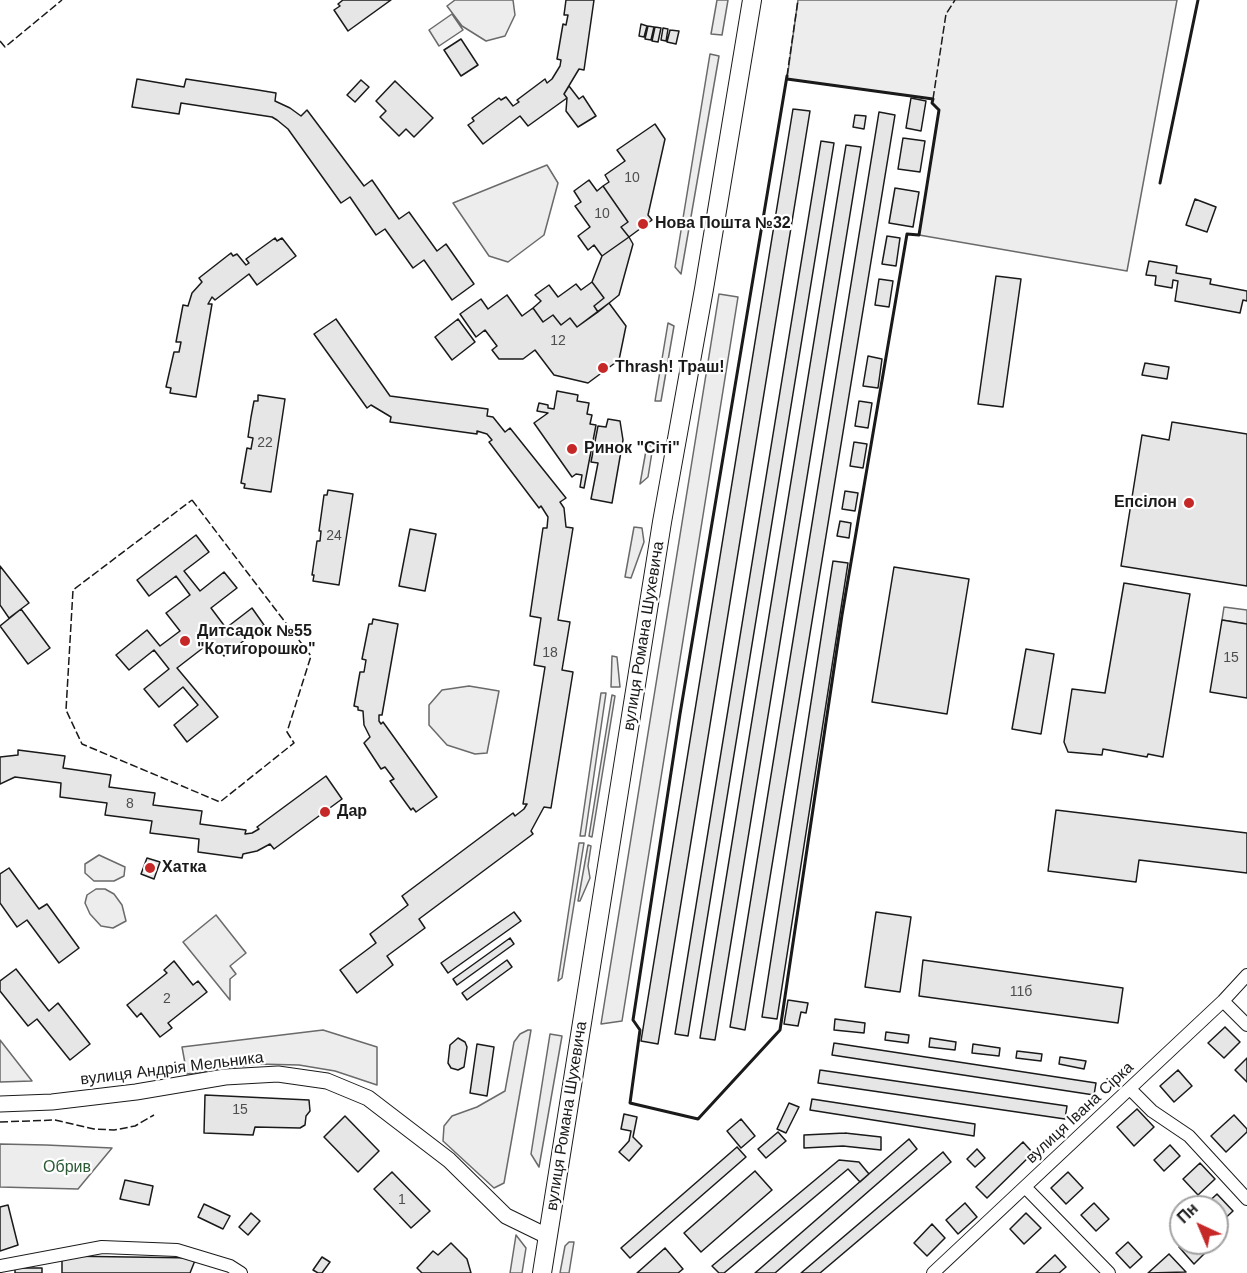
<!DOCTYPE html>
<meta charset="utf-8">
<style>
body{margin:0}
#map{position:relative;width:1247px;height:1273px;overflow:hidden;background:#fff;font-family:Arial,sans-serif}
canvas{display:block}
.north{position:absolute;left:1169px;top:1195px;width:60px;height:60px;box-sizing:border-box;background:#fff;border:2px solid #a3a3a3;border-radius:50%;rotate:316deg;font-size:16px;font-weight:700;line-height:24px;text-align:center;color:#1a1a1a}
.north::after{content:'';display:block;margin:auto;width:21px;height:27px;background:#c62828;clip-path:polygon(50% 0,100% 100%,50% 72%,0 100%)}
</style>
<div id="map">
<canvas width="1247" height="1273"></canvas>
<div class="north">Пн</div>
</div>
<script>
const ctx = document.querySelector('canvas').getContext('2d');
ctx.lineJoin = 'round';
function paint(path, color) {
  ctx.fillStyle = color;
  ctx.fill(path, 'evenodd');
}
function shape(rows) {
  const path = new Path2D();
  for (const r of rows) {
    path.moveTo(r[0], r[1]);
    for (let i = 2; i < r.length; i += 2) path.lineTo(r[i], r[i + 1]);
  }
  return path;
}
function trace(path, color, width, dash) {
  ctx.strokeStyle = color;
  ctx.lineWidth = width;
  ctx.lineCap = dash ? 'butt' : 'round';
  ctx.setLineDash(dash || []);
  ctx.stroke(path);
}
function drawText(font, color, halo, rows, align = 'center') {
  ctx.font = font + ' Arial,sans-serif';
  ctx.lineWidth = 4.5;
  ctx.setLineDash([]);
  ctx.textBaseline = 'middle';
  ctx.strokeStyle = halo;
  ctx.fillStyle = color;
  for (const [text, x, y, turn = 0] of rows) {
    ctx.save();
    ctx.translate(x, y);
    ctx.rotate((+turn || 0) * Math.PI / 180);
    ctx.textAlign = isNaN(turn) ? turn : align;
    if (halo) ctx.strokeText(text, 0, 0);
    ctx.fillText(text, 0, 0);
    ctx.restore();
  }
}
const built = shape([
 [455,0,513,0,515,15,505,36,486,41,462,26,447,6,455,0],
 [717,0,728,0,722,35,711,34,717,0],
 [798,0,1177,0,1127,271,919,235,939,110,932,103,932,99,787,79,798,0],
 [452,14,463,30,439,46,429,30,452,14],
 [710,54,719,56,681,274,675,267,710,54],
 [547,165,558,183,544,235,508,262,489,256,453,203,547,165],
 [719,294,738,297,622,1021,601,1024,719,294],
 [668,323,674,326,661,401,655,401,668,323],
 [647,445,653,446,648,477,640,484,647,445],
 [634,527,642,528,644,542,631,578,625,577,634,527],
 [1224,607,1247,610,1247,624,1222,620,1224,607],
 [612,656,617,657,620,687,611,687,612,656],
 [469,686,499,691,487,753,475,754,447,745,429,725,429,705,442,690,469,686],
 [601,693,606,693,585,836,580,836,601,693],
 [612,695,615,696,592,837,589,836,612,695],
 [579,843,584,843,562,978,558,981,579,843],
 [588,845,591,846,588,866,590,878,580,901,578,901,588,845],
 [99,855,125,867,124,876,114,881,94,881,85,873,85,864,99,855],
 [96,889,105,889,114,894,122,905,126,921,113,928,101,926,90,914,85,903,87,895,96,889],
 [216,915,246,953,230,966,236,974,230,979,230,1000,183,942,216,915],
 [323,1030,377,1047,377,1085,335,1071,299,1065,257,1064,187,1074,182,1047,323,1030],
 [528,1030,531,1030,504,1183,494,1188,443,1141,444,1126,452,1116,477,1107,505,1091,514,1042,520,1034,528,1030],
 [550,1034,562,1036,539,1167,531,1154,550,1034],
 [0,1040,32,1081,0,1082,0,1040],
 [0,1144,46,1145,112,1148,78,1189,0,1187,0,1144],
 [516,1235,526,1248,522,1273,510,1273,516,1235],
 [569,1242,574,1242,569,1273,560,1273,565,1246,569,1242]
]);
const building = shape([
 [343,0,391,0,348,31,334,10,340,6,338,4,343,0],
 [566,0,594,0,584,70,579,69,564,94,567,98,528,126,520,116,483,144,468,125,474,121,472,118,499,98,501,100,506,97,513,106,519,102,517,100,545,79,547,83,552,79,560,66,561,60,557,59,563,24,566,25,568,15,564,15,566,0],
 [641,24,647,26,644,37,639,36,641,24],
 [648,26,654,27,651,40,645,39,648,26],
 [655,27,661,28,658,42,652,41,655,27],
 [663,28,668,29,666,41,661,40,663,28],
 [670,30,679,31,676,44,667,42,670,30],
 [461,39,478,65,461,76,444,50,461,39],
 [137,79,184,87,186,79,258,90,276,93,275,101,290,108,301,116,307,110,364,186,372,180,399,219,409,212,437,251,446,244,474,284,452,300,424,260,413,268,385,229,376,235,350,197,341,203,288,129,277,120,272,117,181,103,179,114,132,107,137,79],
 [361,80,369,87,355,102,347,95,361,80],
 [395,81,433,118,414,137,406,129,399,136,380,117,386,111,376,101,395,81],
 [569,86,579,99,583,96,596,116,578,127,566,111,567,98,564,94,569,86],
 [911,98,926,101,921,131,906,128,911,98],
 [793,109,810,111,658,1044,641,1041,793,109],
 [879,112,895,115,745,1030,730,1027,879,112],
 [855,115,866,116,864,129,853,127,855,115],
 [655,124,665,139,648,215,652,220,629,237,621,227,628,222,603,186,609,182,605,175,625,161,617,150,655,124],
 [903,138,925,141,920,172,898,169,903,138],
 [821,141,834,143,688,1036,675,1034,821,141],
 [846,145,861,147,715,1040,700,1038,846,145],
 [589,180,597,191,603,186,628,222,621,227,629,237,602,256,594,245,588,250,578,236,590,227,575,206,581,202,574,191,589,180],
 [895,188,919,192,913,227,889,223,895,188],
 [1195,199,1216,207,1207,232,1186,225,1195,199],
 [887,236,900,238,896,266,882,264,887,236],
 [629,237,633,244,619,295,598,312,594,306,604,298,592,282,602,256,629,237],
 [275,238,277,241,282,238,296,256,257,285,249,274,215,300,212,297,208,304,212,304,196,397,170,393,171,388,166,387,174,352,179,352,181,342,176,342,183,305,188,306,192,293,202,282,199,278,231,253,233,256,237,254,246,265,249,263,246,259,275,238],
 [1149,261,1177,266,1176,273,1211,279,1210,284,1247,291,1247,301,1243,300,1240,313,1175,301,1178,281,1173,280,1172,288,1155,285,1156,276,1146,275,1149,261],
 [996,276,1021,279,1003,407,978,404,996,276],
 [879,279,893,281,889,307,875,305,879,279],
 [592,282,604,298,594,306,598,312,577,327,570,318,561,325,553,315,543,322,533,308,541,301,535,295,549,285,558,297,576,284,581,290,592,282],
 [507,295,522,316,533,308,543,322,553,315,561,325,570,318,577,327,609,303,626,326,619,360,588,383,554,375,535,350,523,359,499,359,492,350,497,346,485,330,476,337,460,314,481,299,488,309,507,295],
 [336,319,390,396,488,409,487,416,493,417,505,432,510,428,566,498,560,502,564,508,566,527,573,528,558,620,570,622,562,670,573,672,551,808,544,807,531,831,533,834,419,919,425,928,387,956,393,965,357,993,340,970,376,943,370,934,408,905,402,896,513,813,515,816,524,809,527,804,523,804,545,667,534,665,541,618,530,616,543,528,547,528,548,517,541,506,539,508,489,442,492,440,487,434,477,431,477,434,390,422,391,417,371,405,367,408,314,334,336,319],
 [458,319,475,342,452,360,435,337,458,319],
 [868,356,882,359,878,388,863,386,868,356],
 [1145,363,1169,367,1167,379,1142,375,1145,363],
 [557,391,578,395,577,401,589,403,587,414,592,415,590,424,596,425,584,488,580,487,582,475,576,474,572,477,534,423,548,413,537,411,539,403,548,405,548,408,554,409,557,391],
 [258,395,285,399,271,492,244,488,245,484,241,483,247,448,251,449,253,438,248,437,251,417,254,401,258,401,258,395],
 [859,401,872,403,868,428,855,426,859,401],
 [608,419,620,421,623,440,612,503,591,499,598,463,591,462,598,426,606,427,608,419],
 [1172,422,1247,434,1247,586,1121,566,1142,435,1169,440,1172,422],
 [854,442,867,444,863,468,850,466,854,442],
 [328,490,353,494,339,585,313,581,314,575,312,575,317,541,320,541,321,531,319,531,324,495,327,495,328,490],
 [845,491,858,493,855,511,842,509,845,491],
 [840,521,851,523,849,538,837,536,840,521],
 [410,529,436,534,425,591,399,586,410,529],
 [196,535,209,552,184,571,200,591,224,572,237,588,211,608,226,628,252,608,264,625,224,656,212,641,177,668,218,717,187,742,174,725,198,705,183,687,159,707,144,689,169,669,154,650,129,670,116,655,147,630,160,646,180,631,166,613,190,595,176,576,149,596,137,580,196,535],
 [833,561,848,563,777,1019,762,1017,833,561],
 [0,566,29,603,9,618,0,605,0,566],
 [894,567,969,579,947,714,872,702,894,567],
 [1124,583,1190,594,1163,757,1148,754,1147,757,1103,749,1102,755,1068,752,1064,742,1072,689,1105,693,1124,583],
 [21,609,50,648,28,664,0,626,21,609],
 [373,619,398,624,382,715,379,715,379,721,381,724,383,722,437,797,416,812,413,808,411,810,390,781,394,779,385,767,381,769,364,743,370,737,364,725,363,711,358,710,358,707,354,706,360,672,364,672,366,660,362,659,369,624,372,624,373,619],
 [1222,620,1247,624,1247,698,1210,692,1222,620],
 [1026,649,1054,654,1041,734,1012,729,1026,649],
 [18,750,65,756,63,768,111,775,109,787,155,793,153,805,202,811,200,824,246,830,245,834,252,833,259,829,257,827,326,776,342,799,274,849,270,844,257,851,243,854,242,858,198,852,199,839,150,833,152,821,105,815,107,803,60,797,61,783,15,777,0,784,0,757,18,755,18,750],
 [1056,810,1247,833,1247,873,1139,860,1136,882,1048,871,1056,810],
 [147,858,160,862,154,879,141,874,147,858],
 [9,868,39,909,47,904,79,948,59,963,27,920,17,927,0,903,0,874,9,868],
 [514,912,521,921,448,973,441,963,514,912],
 [876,912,911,917,900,992,865,987,876,912],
 [510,938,514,944,457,985,453,979,510,938],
 [507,960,512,967,467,1000,462,993,507,960],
 [923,960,1123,988,1118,1023,919,996,923,960],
 [174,961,193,985,198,981,207,992,168,1023,172,1028,160,1037,141,1013,137,1017,127,1005,167,973,164,970,174,961],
 [16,969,49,1011,58,1003,90,1044,70,1060,37,1019,28,1026,0,991,0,981,16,969],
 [788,1000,808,1003,806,1013,801,1012,798,1026,784,1024,788,1000],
 [835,1019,865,1023,864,1033,834,1030,835,1019],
 [1225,1027,1240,1042,1224,1058,1208,1043,1225,1027],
 [886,1032,909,1035,908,1043,885,1040,886,1032],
 [458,1038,465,1042,467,1047,464,1067,458,1070,451,1068,448,1063,450,1045,458,1038],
 [930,1038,956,1042,955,1050,929,1047,930,1038],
 [834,1043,1096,1083,1094,1095,832,1055,834,1043],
 [477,1044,494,1047,487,1096,470,1093,477,1044],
 [973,1044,1000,1048,999,1056,972,1053,973,1044],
 [1017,1051,1042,1054,1041,1061,1016,1058,1017,1051],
 [1060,1057,1086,1061,1084,1069,1059,1064,1060,1057],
 [1247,1058,1247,1082,1235,1070,1247,1058],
 [820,1070,1067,1106,1065,1119,818,1083,820,1070],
 [1178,1070,1192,1086,1174,1102,1160,1086,1178,1070],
 [205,1095,309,1100,310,1111,306,1116,305,1125,300,1128,255,1127,253,1135,204,1133,205,1095],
 [812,1099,975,1124,974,1136,810,1110,812,1099],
 [789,1103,799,1107,786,1133,777,1129,789,1103],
 [1137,1109,1154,1127,1134,1146,1117,1127,1137,1109],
 [624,1114,637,1117,633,1137,642,1146,629,1161,619,1152,629,1141,631,1131,621,1129,624,1114],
 [1234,1115,1247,1129,1247,1132,1226,1152,1211,1136,1234,1115],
 [345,1116,379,1151,358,1172,324,1137,345,1116],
 [741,1119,755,1136,741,1148,727,1131,741,1119],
 [778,1132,786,1141,766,1158,758,1149,778,1132],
 [845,1133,881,1137,881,1150,843,1146,804,1148,804,1135,845,1133],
 [909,1139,917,1149,775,1273,755,1273,909,1139],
 [1023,1142,1033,1153,987,1198,976,1187,1023,1142],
 [1170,1145,1180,1156,1164,1171,1154,1160,1170,1145],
 [737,1147,746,1157,630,1258,621,1248,737,1147],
 [977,1149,985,1158,975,1167,967,1159,977,1149],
 [943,1152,951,1162,820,1273,801,1273,943,1152],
 [839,1160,859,1162,869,1174,860,1182,848,1169,724,1273,719,1273,712,1266,839,1160],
 [1200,1163,1215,1179,1198,1195,1183,1179,1200,1163],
 [755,1171,772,1190,701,1252,684,1233,755,1171],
 [392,1172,430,1211,411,1228,374,1189,392,1172],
 [1068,1172,1083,1188,1066,1204,1051,1188,1068,1172],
 [125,1180,153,1186,149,1205,120,1199,125,1180],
 [1217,1194,1233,1211,1220,1223,1217,1220,1217,1207,1204,1206,1217,1194],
 [965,1203,977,1217,958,1234,946,1220,965,1203],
 [1094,1203,1109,1219,1096,1231,1081,1215,1094,1203],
 [204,1204,230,1216,223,1229,198,1217,204,1204],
 [8,1205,18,1245,0,1251,0,1207,8,1205],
 [251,1213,260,1221,248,1235,239,1227,251,1213],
 [1026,1213,1041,1228,1024,1244,1010,1229,1026,1213],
 [932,1224,945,1238,927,1256,914,1243,932,1224],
 [1128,1242,1142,1257,1130,1268,1116,1253,1128,1242],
 [451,1243,467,1259,471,1273,422,1273,417,1268,433,1251,438,1255,451,1243],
 [1183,1243,1197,1243,1206,1252,1194,1264,1179,1247,1183,1243],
 [665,1248,683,1269,678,1273,637,1273,665,1248],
 [1169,1254,1186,1272,1148,1273,1169,1254],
 [1055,1255,1066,1267,1059,1273,1036,1273,1055,1255],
 [62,1256,196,1258,190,1273,62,1273,62,1256],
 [322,1257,330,1262,322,1273,318,1273,313,1270,322,1257],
 [15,1268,42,1268,42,1273,15,1273,15,1268]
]);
const minor = shape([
 [1223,1001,1247,1025],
 [1130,1089,1152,1111,1189,1136,1247,1199],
 [1025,1187,1109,1273],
 [0,1266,102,1247,177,1250,230,1266,241,1273],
 [933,1273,1223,1001,1247,975]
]);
const tertiary = shape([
 [0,1104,52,1102,136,1092,225,1077,278,1074,327,1081,368,1098,449,1160,506,1216,547,1236]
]);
const secondary = shape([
 [542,1273,662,522,704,289,752,0]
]);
const fence = shape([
 [0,41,5,47,62,0],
 [787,76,798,0],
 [933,99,946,14,955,0],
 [192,500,311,656,287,732,294,743,220,802,82,744,66,710,73,590,192,500],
 [0,1122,55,1120,94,1129,114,1130,135,1126,154,1115]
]);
const wall = shape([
 [787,79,933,99,932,103,939,110,919,235,907,234,842,615,780,1030,698,1119,630,1103,640,1030,633,1020,680,714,787,76],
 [1160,183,1198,0]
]);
const markers = [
 [643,224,6,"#c62828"],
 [603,368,6,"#c62828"],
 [572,449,6,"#c62828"],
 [1189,503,6,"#c62828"],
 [185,641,6,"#c62828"],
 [325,812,6,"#c62828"],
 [150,868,6,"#c62828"]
];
const numberNames = [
 ["10",632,178],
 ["10",602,214],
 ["12",558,341],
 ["22",265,443],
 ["24",334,536],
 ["18",550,653],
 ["15",1231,658],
 ["8",130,804],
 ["11б",1021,992],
 ["2",167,999],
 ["15",240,1110],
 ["1",402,1200]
];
const poiNames = [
 ["Нова Пошта №32",655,224],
 ["Thrash! Траш!",615,368],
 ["Ринок \"Сіті\"",584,449],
 ["Епсілон",1177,503,"right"],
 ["Дитсадок №55",197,632],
 ["\"Котигорошко\"",197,650],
 ["Дар",337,812],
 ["Хатка",162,868]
];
const streetNames = [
 ["вулиця Романа Шухевича",644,636,-81],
 ["вулиця Андрія Мельника",172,1069,-7],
 ["вулиця Івана Сірка",1080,1113,-43],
 ["вулиця Романа Шухевича",567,1116,-81]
];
const parkNames = [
 ["Обрив",67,1168]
];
paint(built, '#ededed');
trace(built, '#6a6a6a', 1.5);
paint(building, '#e6e6e6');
trace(building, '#1a1a1a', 1.5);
trace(minor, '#1a1a1a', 14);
trace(tertiary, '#1a1a1a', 17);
trace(secondary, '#1a1a1a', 20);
trace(minor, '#fff', 12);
trace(tertiary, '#fff', 15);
trace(secondary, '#fff', 18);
trace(fence, '#1a1a1a', 1.5, [8, 3]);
trace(wall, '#1a1a1a', 3);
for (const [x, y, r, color] of markers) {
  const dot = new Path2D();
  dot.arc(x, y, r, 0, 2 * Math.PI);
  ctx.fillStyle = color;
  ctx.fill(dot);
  trace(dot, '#fff', 2);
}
drawText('14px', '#4d4d4d', null, numberNames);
drawText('bold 16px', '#1a1a1a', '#fff', poiNames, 'left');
drawText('16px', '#1a1a1a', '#fff', streetNames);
drawText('16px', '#2b5a34', '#fff', parkNames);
</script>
